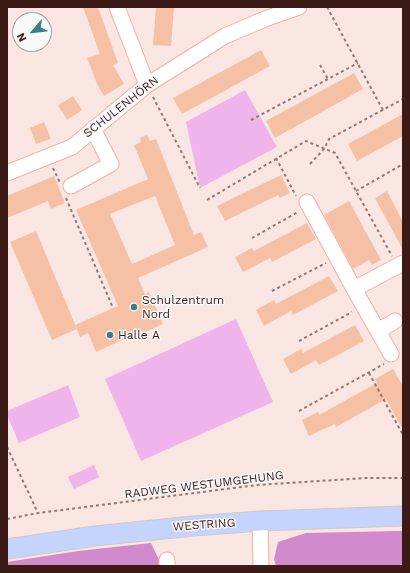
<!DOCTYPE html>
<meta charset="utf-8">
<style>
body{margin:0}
#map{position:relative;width:410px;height:573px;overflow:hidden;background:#f9e6e3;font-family:"Work Sans",sans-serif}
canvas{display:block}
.frame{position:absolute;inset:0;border:8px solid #3c1b17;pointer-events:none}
.north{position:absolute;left:12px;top:12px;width:40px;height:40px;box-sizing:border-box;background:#f8f8f8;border:1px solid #ada09e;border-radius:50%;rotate:242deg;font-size:11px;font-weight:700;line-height:16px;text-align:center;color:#3c1b17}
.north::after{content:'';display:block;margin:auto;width:14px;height:18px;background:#387f8a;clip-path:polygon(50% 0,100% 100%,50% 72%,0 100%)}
</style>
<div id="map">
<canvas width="410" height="573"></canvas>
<div class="frame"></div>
<div class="north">N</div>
</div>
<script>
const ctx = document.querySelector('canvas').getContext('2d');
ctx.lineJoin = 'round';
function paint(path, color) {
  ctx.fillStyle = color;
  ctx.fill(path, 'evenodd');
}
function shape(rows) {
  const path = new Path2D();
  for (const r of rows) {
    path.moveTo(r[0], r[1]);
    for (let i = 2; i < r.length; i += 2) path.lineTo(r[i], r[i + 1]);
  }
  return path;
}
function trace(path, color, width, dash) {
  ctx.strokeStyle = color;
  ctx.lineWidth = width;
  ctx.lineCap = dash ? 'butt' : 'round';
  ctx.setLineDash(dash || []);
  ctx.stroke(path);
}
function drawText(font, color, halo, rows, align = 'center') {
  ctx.font = font + ' "Work Sans",sans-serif';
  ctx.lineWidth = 3;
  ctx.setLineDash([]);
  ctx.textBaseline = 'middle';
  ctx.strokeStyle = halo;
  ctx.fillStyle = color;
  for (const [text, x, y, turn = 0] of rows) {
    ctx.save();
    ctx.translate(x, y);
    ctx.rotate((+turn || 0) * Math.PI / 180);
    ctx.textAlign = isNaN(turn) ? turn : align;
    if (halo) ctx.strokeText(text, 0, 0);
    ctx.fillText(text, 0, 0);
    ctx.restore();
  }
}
const green = shape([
 [245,90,277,147,200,188,186,122],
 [236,319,273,402,141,461,105,379],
 [68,385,80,417,19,443,7,415,7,411],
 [94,465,99,477,74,489,68,477]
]);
const forest = shape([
 [396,531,403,531,403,566,276,566,274,559,278,542,306,533],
 [151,543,162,566,7,566,7,562,78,551]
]);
const building = shape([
 [83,7,98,7,118,63,113,65,124,84,104,96,97,84,87,58,100,54],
 [156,7,174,7,171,46,153,45],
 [261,50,270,66,182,114,173,98],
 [354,73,363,89,275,138,266,121],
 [73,96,82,110,67,120,58,105],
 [403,114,403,136,357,161,348,144],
 [44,122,51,139,36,144,30,128],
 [147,135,150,141,156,139,194,235,201,232,208,247,138,278,145,294,149,292,163,324,145,332,144,330,96,352,88,333,80,337,75,325,118,306,76,210,148,179,134,145,141,142,140,138],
 [155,196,175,245,132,264,110,214],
 [281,175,290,193,280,198,278,195,225,221,217,206],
 [54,176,65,203,51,209,48,201,7,218,7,196],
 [387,191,403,222,403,250,375,198],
 [349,201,381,260,372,265,369,260,353,269,324,215],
 [307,223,316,239,272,262,270,258,243,272,235,257,252,248,254,251],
 [36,231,77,329,52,340,10,242],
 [329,276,338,291,293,315,291,311,264,326,256,310,274,300,276,304],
 [355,325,364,341,319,365,316,360,291,374,283,359,301,349,303,353],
 [393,369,403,386,403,430,386,399,336,427,335,424,309,436,302,420,318,412,319,415,377,383,375,379]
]);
const path = shape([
 [327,7,383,110],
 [320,65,328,79],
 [153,97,200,188],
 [251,120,358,63],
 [276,158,296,196],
 [310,164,324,149,329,139,403,99],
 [53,168,60,183],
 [356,191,403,164],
 [66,198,113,308],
 [207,200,306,141,335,153,392,256],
 [252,238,298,212],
 [272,291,326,263],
 [299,341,352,312],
 [369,373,403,435],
 [299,411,384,364],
 [7,447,38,513],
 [7,519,38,513,257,485,366,478,403,478]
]);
const minor = shape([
 [117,7,147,85],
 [7,173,72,147,147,85,225,36,265,19,299,7],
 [71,186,111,164,93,129],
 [307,202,354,289],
 [378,331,395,321],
 [391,354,354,289,403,263],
 [260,521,261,566],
 [167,566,167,560]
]);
const major = shape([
 [7,549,95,536,193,526,260,521,403,516]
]);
const markers = [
 [134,307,4,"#387f8a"],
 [110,335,4,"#387f8a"]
];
const streetNames = [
 ["SCHULENHÖRN",121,107,-38],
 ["RADWEG WESTUMGEHUNG",204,485,-7],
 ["WESTRING",204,525,-4]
];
const poiNames = [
 ["Schulzentrum",142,300],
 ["Nord",142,314],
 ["Halle A",118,335]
];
paint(green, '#efb4eb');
paint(forest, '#d18bcd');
paint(building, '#f6c0a5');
trace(minor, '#f5aea4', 17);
trace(major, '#d0c8c7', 21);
trace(path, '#937874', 2, [3, 3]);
trace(minor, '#fff', 15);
trace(major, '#c5d4fc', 19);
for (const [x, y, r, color] of markers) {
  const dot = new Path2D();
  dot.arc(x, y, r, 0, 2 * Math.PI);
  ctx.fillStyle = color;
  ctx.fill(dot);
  trace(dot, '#f8f8f8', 1.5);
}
drawText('12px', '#3c1b17', '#f8f8f8', streetNames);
drawText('12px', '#3c1b17', '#f8f8f8', poiNames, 'left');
</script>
